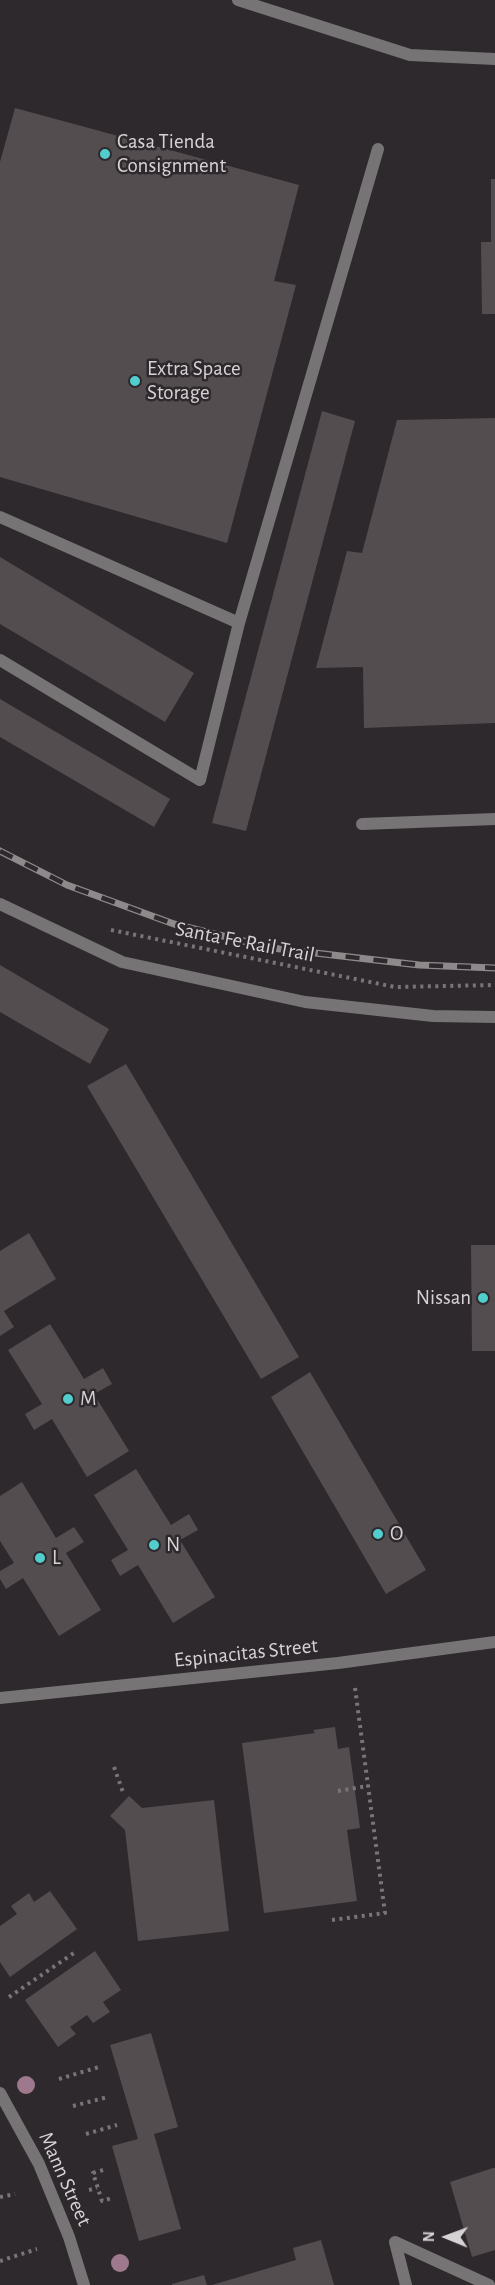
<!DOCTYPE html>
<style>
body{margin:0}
#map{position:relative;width:495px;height:2285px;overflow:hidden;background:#2e292c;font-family:"Alegreya Sans",sans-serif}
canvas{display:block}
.north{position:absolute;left:417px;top:2207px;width:60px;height:60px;-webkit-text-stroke:4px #2e292c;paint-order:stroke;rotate:271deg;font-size:16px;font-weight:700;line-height:24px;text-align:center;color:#d6d3d5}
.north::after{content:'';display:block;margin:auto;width:21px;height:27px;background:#d6d3d5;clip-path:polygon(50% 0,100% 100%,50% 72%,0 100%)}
</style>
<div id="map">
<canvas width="495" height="2285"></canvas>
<div class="north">N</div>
</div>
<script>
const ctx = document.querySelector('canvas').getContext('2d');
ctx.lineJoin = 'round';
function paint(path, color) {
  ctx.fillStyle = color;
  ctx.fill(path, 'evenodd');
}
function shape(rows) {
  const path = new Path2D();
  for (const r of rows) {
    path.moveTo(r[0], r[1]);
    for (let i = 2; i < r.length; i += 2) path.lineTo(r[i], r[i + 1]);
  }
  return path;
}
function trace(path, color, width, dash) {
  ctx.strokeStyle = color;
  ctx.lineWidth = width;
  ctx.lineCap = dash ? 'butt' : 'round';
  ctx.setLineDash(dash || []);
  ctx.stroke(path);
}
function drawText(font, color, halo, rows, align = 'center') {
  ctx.font = font + ' "Alegreya Sans",sans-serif';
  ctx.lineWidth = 5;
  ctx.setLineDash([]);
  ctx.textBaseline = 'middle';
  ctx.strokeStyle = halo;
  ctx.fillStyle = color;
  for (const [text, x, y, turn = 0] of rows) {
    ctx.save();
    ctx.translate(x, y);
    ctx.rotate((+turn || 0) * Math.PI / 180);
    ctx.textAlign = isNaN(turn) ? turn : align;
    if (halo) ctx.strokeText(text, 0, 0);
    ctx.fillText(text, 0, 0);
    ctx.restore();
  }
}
const building = shape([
 [15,108,299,185,274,281,296,285,227,543,0,477,0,162],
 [491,179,495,179,495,314,482,314,481,242,491,242],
 [322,411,355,421,246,831,212,823],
 [495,418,495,723,364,728,363,667,316,668,347,551,362,553,397,420],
 [0,557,194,673,165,722,0,624],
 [0,699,170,799,154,827,0,737],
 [0,965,109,1029,90,1064,0,1012],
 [126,1064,299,1357,261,1379,87,1086],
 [29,1233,56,1279,4,1311,14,1327,0,1336,0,1251],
 [471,1245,495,1245,495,1351,472,1351],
 [50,1324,84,1379,103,1368,112,1384,94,1394,129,1451,87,1477,52,1419,34,1430,25,1414,42,1404,8,1350],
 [310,1372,426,1570,386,1594,271,1397],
 [136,1469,171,1525,189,1514,198,1530,180,1540,215,1597,173,1623,138,1565,120,1576,111,1560,128,1550,94,1495],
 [22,1482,56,1538,74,1527,84,1542,66,1553,101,1610,59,1636,23,1578,6,1589,0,1579,0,1571,14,1563,0,1541,0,1496],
 [335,1727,338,1749,349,1747,360,1828,347,1830,357,1901,264,1913,242,1743,315,1733,313,1730],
 [129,1796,142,1808,214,1800,229,1931,138,1941,125,1830,110,1816],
 [50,1891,77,1929,10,1977,0,1962,0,1926,17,1914,11,1906,29,1893,34,1902],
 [95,1951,121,1990,103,2002,110,2012,93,2023,87,2015,70,2027,76,2034,58,2047,25,2000],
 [151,2033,178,2127,154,2134,181,2229,139,2241,112,2146,138,2139,110,2045],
 [493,2168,495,2168,495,2250,472,2257,450,2182],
 [321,2240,334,2285,212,2285,296,2260,293,2248],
 [204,2275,207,2285,172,2285,172,2284]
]);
const path = shape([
 [111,930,395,987,495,985],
 [114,1767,124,1795],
 [338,1791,368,1786],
 [332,1920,385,1913,355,1688],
 [9,1997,74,1953],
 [59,2079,99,2067],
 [73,2106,108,2097],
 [86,2134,117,2125],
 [103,2170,93,2173,102,2201,112,2198],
 [89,2190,97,2188],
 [0,2197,15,2194],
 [0,2261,37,2249]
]);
const service = shape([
 [0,517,239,623,378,149],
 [0,660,200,780,239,623],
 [362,824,495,819],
 [0,904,122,962,305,1002,433,1016,495,1017],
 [406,2285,395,2242,489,2285]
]);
const minor = shape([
 [0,1698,338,1663,495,1642],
 [0,2093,39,2164,69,2237,84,2285]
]);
const tertiary = shape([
 [238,0,410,55,495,59]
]);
const rail = shape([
 [0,851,67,885,174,924,272,948,419,965,495,968]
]);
const trees = [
 [26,2085],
 [120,2263]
];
const markers = [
 [105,154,6,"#52cdce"],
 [135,381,6,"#52cdce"],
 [483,1298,6,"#52cdce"],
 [68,1399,6,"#52cdce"],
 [378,1534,6,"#52cdce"],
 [154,1545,6,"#52cdce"],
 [40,1558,6,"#52cdce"]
];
const poiNames = [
 ["Casa Tienda",117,142],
 ["Consignment",117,166],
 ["Extra Space",147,369],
 ["Storage",147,393],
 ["Nissan",471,1298,"right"],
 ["M",80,1399],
 ["O",390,1534],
 ["N",166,1545],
 ["L",52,1558]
];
const streetNames = [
 ["Santa Fe Rail Trail",245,942,11],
 ["Espinacitas Street",246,1653,-6],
 ["Mann Street",65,2179,66]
];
paint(building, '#534d50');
trace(path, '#797577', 4, [3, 4.5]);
trace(service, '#777476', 12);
trace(minor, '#777476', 12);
trace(tertiary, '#777476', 12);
trace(rail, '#8e8a8c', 7);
trace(rail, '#2e292c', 4.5, [14]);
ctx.fillStyle = '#9e798d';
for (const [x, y] of trees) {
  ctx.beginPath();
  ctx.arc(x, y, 9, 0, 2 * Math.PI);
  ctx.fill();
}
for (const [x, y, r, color] of markers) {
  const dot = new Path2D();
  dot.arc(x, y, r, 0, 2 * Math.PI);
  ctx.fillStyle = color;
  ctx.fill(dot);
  trace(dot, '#2e292c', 2);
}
drawText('21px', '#d6d3d5', '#2e292c', poiNames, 'left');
drawText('21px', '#d6d3d5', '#2e292c', streetNames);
</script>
